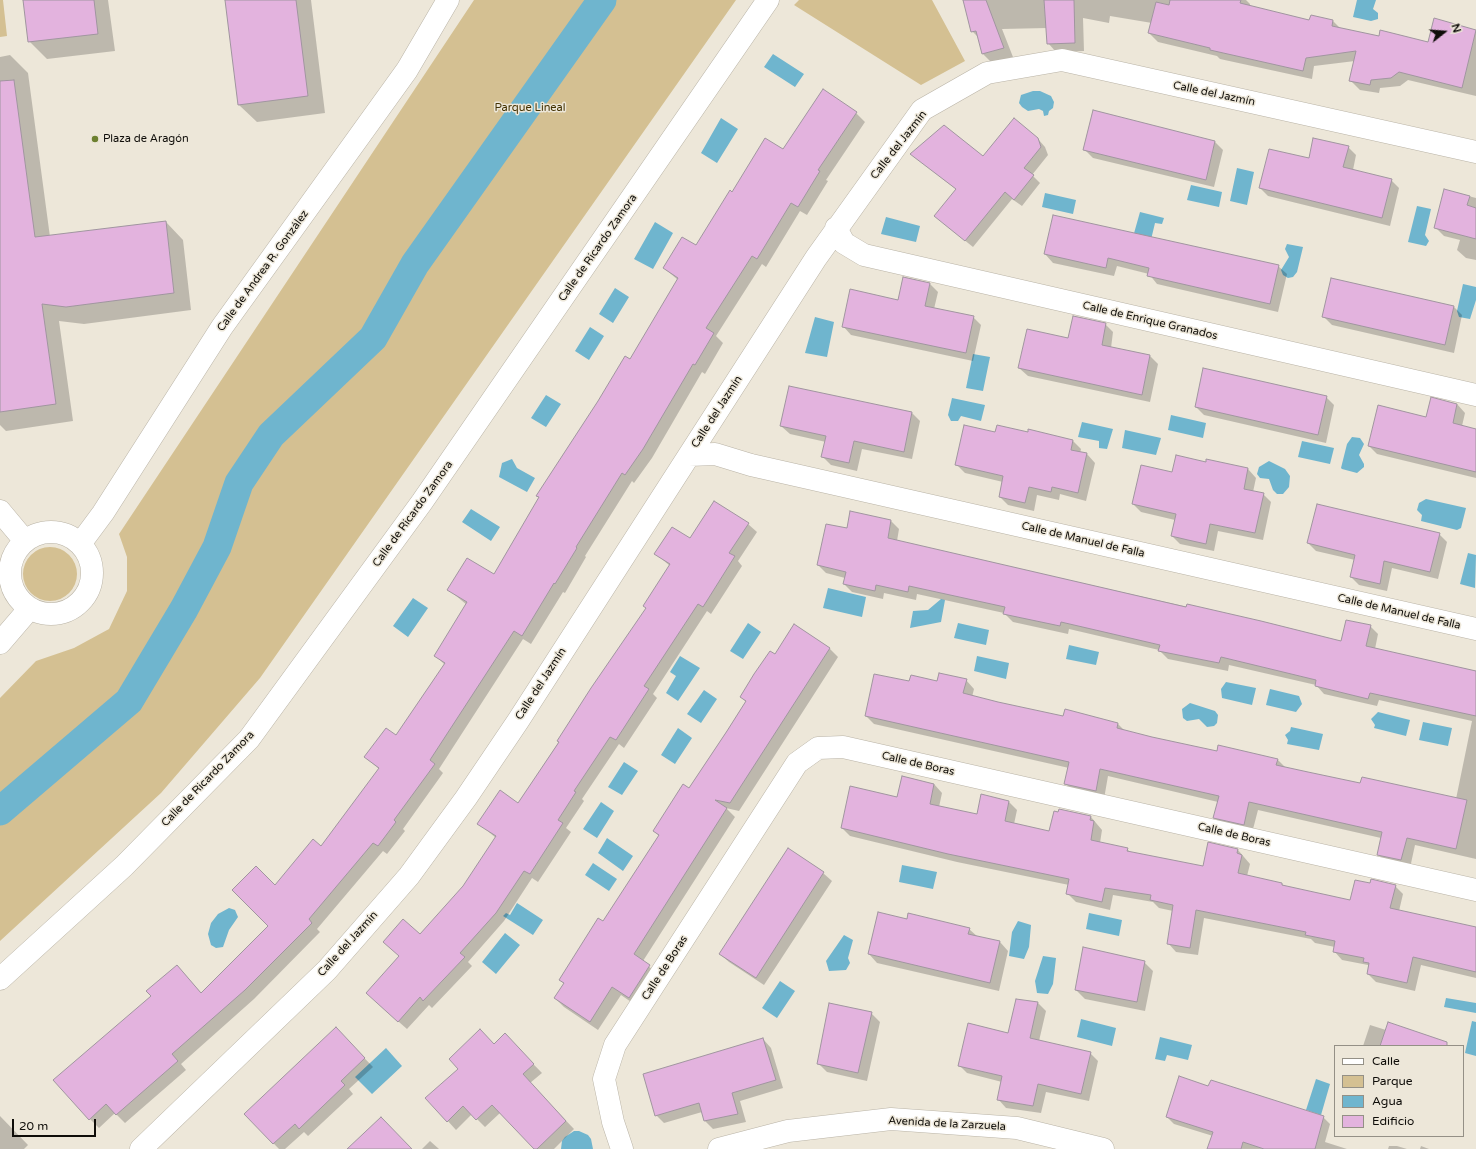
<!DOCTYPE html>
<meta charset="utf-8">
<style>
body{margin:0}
#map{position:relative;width:1476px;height:1149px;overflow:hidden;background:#ede7d9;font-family:"Varela Round",sans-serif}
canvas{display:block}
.legend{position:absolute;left:1334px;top:1045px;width:130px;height:92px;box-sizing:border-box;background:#ede7d9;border:1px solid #949086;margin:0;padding:5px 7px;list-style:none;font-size:12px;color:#0f0d09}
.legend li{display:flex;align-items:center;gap:8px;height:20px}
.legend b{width:20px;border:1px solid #949086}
.north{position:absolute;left:1424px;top:12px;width:40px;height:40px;-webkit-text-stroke:3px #ede7d9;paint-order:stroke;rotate:73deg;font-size:11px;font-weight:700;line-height:16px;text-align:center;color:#0f0d09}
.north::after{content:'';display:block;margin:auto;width:14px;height:18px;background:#0f0d09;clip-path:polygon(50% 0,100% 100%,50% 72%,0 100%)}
.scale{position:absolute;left:12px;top:1119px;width:84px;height:18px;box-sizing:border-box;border:2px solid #0f0d09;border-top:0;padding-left:5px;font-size:12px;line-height:14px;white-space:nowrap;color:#0f0d09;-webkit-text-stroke:3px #ede7d9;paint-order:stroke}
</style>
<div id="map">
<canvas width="1476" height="1149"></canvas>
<ul class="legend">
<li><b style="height:5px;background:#fff"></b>Calle</li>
<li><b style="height:11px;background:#d4c092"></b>Parque</li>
<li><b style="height:11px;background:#6fb5ce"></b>Agua</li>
<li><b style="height:11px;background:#e3b3de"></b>Edificio</li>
</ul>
<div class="north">N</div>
<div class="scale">20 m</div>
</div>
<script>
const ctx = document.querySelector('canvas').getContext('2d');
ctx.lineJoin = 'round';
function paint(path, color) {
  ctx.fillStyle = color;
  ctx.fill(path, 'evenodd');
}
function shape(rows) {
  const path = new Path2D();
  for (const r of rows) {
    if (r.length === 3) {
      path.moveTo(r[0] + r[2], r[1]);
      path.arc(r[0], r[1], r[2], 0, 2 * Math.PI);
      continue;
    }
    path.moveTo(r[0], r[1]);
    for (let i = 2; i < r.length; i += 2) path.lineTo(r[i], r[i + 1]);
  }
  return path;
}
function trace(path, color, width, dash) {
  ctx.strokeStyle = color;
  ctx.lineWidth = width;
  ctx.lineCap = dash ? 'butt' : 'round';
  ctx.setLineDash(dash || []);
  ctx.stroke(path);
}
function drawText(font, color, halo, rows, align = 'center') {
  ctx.font = font + ' "Varela Round",sans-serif';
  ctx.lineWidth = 3;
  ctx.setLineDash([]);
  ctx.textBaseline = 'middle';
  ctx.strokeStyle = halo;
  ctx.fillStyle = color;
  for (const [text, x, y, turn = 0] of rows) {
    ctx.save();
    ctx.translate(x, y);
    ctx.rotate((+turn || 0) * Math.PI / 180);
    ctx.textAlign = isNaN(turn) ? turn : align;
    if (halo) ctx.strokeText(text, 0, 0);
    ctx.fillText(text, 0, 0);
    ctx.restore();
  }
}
const green = shape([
 [0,0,3,0,7,36,0,37],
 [474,0,736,0,260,678,161,793,0,941,0,698,36,661,74,648,109,629,127,591,127,557,119,534],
 [799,0,932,0,965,61,921,85,794,5],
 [50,574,27]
]);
const water = shape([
 [1357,0,1376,0,1373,9,1378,13,1378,19,1371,21,1353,17],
 [773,54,804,74,795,87,764,67],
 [1033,91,1040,91,1051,96,1054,102,1053,108,1049,111,1048,115,1044,116,1043,111,1039,109,1028,111,1022,107,1019,103,1021,95],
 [721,118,738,129,717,163,701,153],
 [1237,168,1254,172,1247,205,1230,201],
 [1191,185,1222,192,1219,207,1187,200],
 [1045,193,1076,200,1073,214,1042,207],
 [1417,206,1431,209,1425,235,1429,241,1426,246,1408,242],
 [1140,212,1164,218,1162,224,1155,223,1149,248,1131,244],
 [886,217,920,226,916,242,881,234],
 [655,222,673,233,653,269,634,259],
 [1287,244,1303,247,1297,272,1293,277,1288,278,1283,275,1281,270,1289,257,1285,249],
 [1463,284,1476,287,1476,300,1470,319,1459,317,1457,311],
 [615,288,629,297,613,323,599,314],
 [815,317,834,322,827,357,805,353],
 [590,327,604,336,589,360,575,351],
 [973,354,990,357,983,391,966,388],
 [546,395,561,404,546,427,531,418],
 [952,398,985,405,981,421,961,416,958,421,951,421,948,415],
 [1171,415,1206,423,1203,438,1168,430],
 [1082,422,1113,429,1107,449,1099,448,1099,441,1078,437],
 [1125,430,1161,438,1156,455,1122,448],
 [1352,437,1360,438,1364,444,1359,455,1364,464,1364,467,1357,473,1342,469,1341,468,1347,444],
 [1302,441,1334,448,1330,464,1298,457],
 [512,459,517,468,535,478,527,492,499,477,502,463],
 [1269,461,1285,469,1290,476,1289,487,1283,494,1277,494,1273,490,1269,479,1260,478,1257,474,1259,467],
 [1426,499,1466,508,1461,528,1457,530,1421,521,1422,515,1417,510,1419,503],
 [471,509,500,527,491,541,462,522],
 [1468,553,1476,555,1475,588,1460,584],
 [828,588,866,597,862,617,823,608],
 [413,598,428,608,408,637,393,626],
 [941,599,945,600,941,622,910,628,913,611,928,610],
 [748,623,761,632,743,659,730,651],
 [958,623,989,630,986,645,954,638],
 [1069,645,1099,652,1096,665,1066,659],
 [680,656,700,668,678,701,666,693,676,676,670,672],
 [977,656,1009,663,1006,679,974,671],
 [1226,682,1256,688,1252,705,1222,698,1221,689],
 [1270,689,1299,696,1302,704,1296,712,1266,705],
 [704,690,717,699,701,723,687,714],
 [1190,703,1215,711,1218,715,1217,723,1214,726,1207,727,1199,719,1187,721,1183,718,1182,709],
 [1378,712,1410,720,1406,736,1374,728,1375,725,1371,719],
 [1423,722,1452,728,1448,746,1419,740],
 [1291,727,1323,734,1319,750,1287,744,1288,740,1285,735,1290,731],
 [678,728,692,738,675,764,661,755],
 [624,762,638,771,622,795,608,787],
 [601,802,614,811,597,838,583,829],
 [607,838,633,856,623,871,598,853],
 [593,863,617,879,609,891,585,875],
 [902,865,937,872,933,889,899,882],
 [517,903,543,920,533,935,503,916,506,913,510,915],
 [229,908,235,910,238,917,229,930,223,947,216,948,211,945,208,934,211,923,218,914],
 [1089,913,1122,920,1119,936,1086,929],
 [1018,921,1031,925,1029,947,1024,959,1009,956,1012,932],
 [505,933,520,945,496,974,482,962],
 [844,935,853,940,848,958,850,963,846,970,829,971,826,961],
 [1043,956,1056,958,1053,984,1048,994,1037,993,1035,981],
 [780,981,795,991,777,1018,762,1008],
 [1446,998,1476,1003,1476,1013,1444,1007],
 [1081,1019,1116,1028,1112,1046,1077,1037],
 [1472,1021,1476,1022,1476,1056,1465,1053],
 [1160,1037,1192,1045,1188,1060,1167,1055,1165,1061,1155,1059],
 [386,1048,402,1066,372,1094,355,1077],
 [1316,1079,1330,1084,1321,1115,1306,1110],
 [574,1131,579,1131,588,1135,591,1139,593,1149,561,1149,562,1141,565,1137]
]);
const shadow = shape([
 [24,0,108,0,115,51,47,59,29,41],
 [226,0,311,0,325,113,257,122,239,105],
 [964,0,1246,0,1250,4,1250,6,1310,21,1333,21,1340,28,1380,37,1429,43,1476,30,1476,96,1408,80,1400,86,1380,88,1379,93,1360,90,1351,81,1355,61,1314,66,1312,79,1220,59,1217,56,1158,42,1149,33,1152,23,1110,16,1109,23,1083,18,1084,51,1056,52,1048,43,1047,28,1002,29,1013,57,992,63,983,54,979,38,972,31],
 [10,55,28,73,50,237,166,222,183,240,191,310,84,324,59,321,73,421,6,431,0,425,0,57],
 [856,113,865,122,826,180,828,181,807,215,800,211,766,267,762,264,716,336,723,343,705,374,702,372,652,458,634,483,632,481,585,556,586,557,565,593,563,592,531,644,523,639,439,769,443,773,403,829,405,831,387,854,383,851,317,929,320,932,254,999,181,1064,186,1070,125,1123,115,1113,99,1128,90,1119,152,997,177,966,202,994,270,926,275,886,321,847,379,769,365,757,396,737,445,665,435,655,467,605,449,590,494,575,630,361,678,280,664,268,696,247,733,193,783,150],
 [1038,139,1045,147,1048,155,1032,175,1040,183,1022,206,1012,199,973,247,943,223,957,190,911,154,983,158],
 [1215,142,1223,150,1214,187,1093,158,1084,149],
 [1348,147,1356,155,1353,170,1391,180,1399,188,1390,226,1268,196,1260,188,1309,160],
 [1445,190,1476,198,1476,260,1466,258,1457,250,1460,240,1444,236,1436,228],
 [1045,254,1278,266,1287,274,1278,312,1157,284,1149,274,1117,266,1114,276,1053,263],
 [930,284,938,292,934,309,973,317,981,325,973,361,851,335,843,326,899,301],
 [1454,307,1462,315,1454,353,1332,325,1324,317],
 [1105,324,1113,332,1111,348,1150,356,1158,364,1150,402,1028,376,1019,368,1069,339],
 [1326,397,1334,405,1326,443,1204,415,1196,407],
 [1457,404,1465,413,1462,426,1476,430,1476,478,1377,454,1369,446],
 [912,413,920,421,912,459,862,449,857,471,831,465,822,456,826,442,790,434,781,426],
 [996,434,1073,441,1081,449,1080,453,1087,454,1095,463,1086,501,1060,494,1059,500,1037,495,1034,511,1008,505,1000,497,1003,482,965,473,956,464],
 [1206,463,1248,469,1256,478,1253,492,1263,494,1271,502,1263,540,1218,531,1214,551,1180,544,1172,536,1175,520,1141,512,1133,504,1173,474],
 [715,502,748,524,757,532,738,561,742,566,711,614,707,611,653,694,657,698,624,748,619,744,582,799,584,801,566,828,571,832,538,882,532,878,504,921,468,962,472,966,432,1008,429,1005,407,1029,376,1002,420,935,464,887,496,838,478,823,518,804,647,608,670,566,656,554,691,540],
 [851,512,891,521,899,529,897,541,1342,642,1370,626,1378,634,1375,649,1476,671,1476,859,1415,845,1410,868,1386,863,1378,854,1381,838,1258,810,1252,833,1223,826,1214,817,1218,802,1108,776,1104,799,1074,792,1066,784,1069,768,874,724,866,716,910,682,966,680,974,689,972,697,1064,717,1065,711,1118,724,1125,731,1218,753,1277,759,1286,768,1361,784,1456,799,1472,721,1379,700,1377,706,1324,694,1316,685,1229,665,1228,671,1168,659,1159,650,1069,629,1068,634,1013,622,1004,613,917,594,916,600,884,593,883,599,852,592,844,584,845,578,826,573,818,565,848,530],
 [1439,534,1447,542,1438,579,1392,568,1387,591,1359,585,1351,577,1355,560,1316,551,1308,543],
 [795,625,830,649,838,657,739,811,726,808,735,817,643,961,657,974,637,1006,621,995,598,1030,564,1007,555,998,564,984,560,980,603,923,659,836,654,831,690,789,746,702,741,697,775,656],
 [902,778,934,784,942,793,939,807,977,815,1009,802,1017,810,1014,824,1050,832,1091,817,1102,830,1100,843,1127,849,1131,853,1204,867,1209,844,1238,850,1250,864,1247,876,1282,884,1285,887,1351,901,1371,884,1395,886,1403,894,1399,911,1476,929,1476,978,1421,965,1415,991,1376,982,1368,974,1368,965,1342,960,1334,951,1335,947,1315,943,1311,939,1204,918,1198,955,1176,952,1168,943,1173,911,1159,908,1153,902,1113,895,1110,910,1076,902,1068,894,1069,885,957,862,850,836,842,828,898,798],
 [823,873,832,881,764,985,729,962,720,954],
 [878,913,907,921,969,929,978,937,1000,942,1008,951,999,991,877,963,869,954],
 [1144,962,1153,971,1145,1011,1085,999,1076,990],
 [1038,1003,1046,1011,1039,1041,1090,1053,1098,1061,1089,1101,1046,1092,1041,1113,1006,1108,998,1099,1002,1082,967,1073,959,1065,1009,1034],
 [871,1013,880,1022,867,1081,827,1072,818,1063],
 [1370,1025,1386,1030,1424,1046,1363,1046],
 [505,1035,542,1073,530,1083,574,1129,554,1149,536,1149,500,1113,485,1127,472,1114,456,1130,427,1098],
 [344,1037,373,1067,349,1089,353,1094,308,1136,304,1132,285,1149,279,1149,245,1114],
 [763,1039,771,1048,783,1088,740,1101,746,1122,713,1129,705,1121,702,1112,664,1123,656,1115],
 [1209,1087,1323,1117,1330,1124,1325,1142,1347,1149,1208,1149,1213,1136,1174,1124,1167,1117],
 [0,1116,28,1145,24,1149,0,1149],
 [430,1141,439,1149,422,1149],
 [1389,1146,1397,1146,1407,1149,1388,1149],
 [1421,1146,1429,1149,1420,1149]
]);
const canal = shape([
 [0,811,129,701,184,609,217,547,239,483,271,435,373,338,415,264,602,0]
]);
const building = shape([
 [23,0,94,0,98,34,28,42,23,0],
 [225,0,296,0,308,96,238,105,225,0],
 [963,0,986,0,1004,48,982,54,976,31,971,32,963,0],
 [1044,0,1074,0,1075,43,1047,44,1044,0],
 [1170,0,1241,0,1240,3,1309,20,1311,15,1333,20,1332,26,1379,36,1380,30,1428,42,1434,18,1476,30,1462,88,1399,72,1391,78,1371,80,1370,85,1349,81,1356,51,1306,58,1303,71,1210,50,1210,48,1148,33,1156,2,1169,5,1170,0],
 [14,80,35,237,166,221,174,293,66,307,42,304,56,404,0,412,0,81,14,80],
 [823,89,857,112,818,170,820,171,798,207,791,203,757,259,752,256,706,328,714,333,695,365,693,364,643,449,625,475,622,473,576,547,577,548,555,584,554,583,522,636,514,631,430,760,435,764,394,820,396,822,378,846,373,843,309,919,312,923,245,990,172,1054,178,1061,116,1115,106,1104,89,1120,53,1080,151,996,146,991,177,965,201,993,268,926,232,890,256,866,275,885,313,839,321,846,379,768,364,757,386,728,396,735,445,663,434,656,467,602,447,590,467,558,494,574,539,497,536,496,598,401,625,356,630,359,678,278,663,268,682,237,696,245,730,190,732,192,765,138,783,149,823,89],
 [1093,110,1215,141,1206,180,1083,150,1093,110],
 [1014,118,1038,138,1041,147,1024,168,1034,175,1014,200,1005,192,965,241,934,216,956,189,910,154,944,125,983,156,1014,118],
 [1313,138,1349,146,1343,167,1392,179,1382,218,1259,188,1269,149,1309,158,1313,138],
 [1444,189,1470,196,1467,205,1476,208,1476,239,1434,228,1444,189],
 [1053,215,1279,265,1270,304,1147,276,1149,268,1108,258,1106,268,1044,254,1053,215],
 [903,277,930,283,925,306,974,316,966,353,842,327,850,289,898,300,903,277],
 [1331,278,1454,306,1445,345,1322,317,1331,278],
 [1073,316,1106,323,1102,345,1150,355,1142,395,1018,368,1027,329,1068,338,1073,316],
 [1203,368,1327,396,1318,435,1195,407,1203,368],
 [789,386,912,412,904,452,854,441,849,463,821,457,826,436,780,426,789,386],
 [1431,397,1457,404,1453,423,1476,429,1476,472,1368,446,1378,405,1426,417,1431,397],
 [964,425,995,432,997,425,1028,432,1028,429,1073,440,1071,450,1087,453,1078,493,1052,487,1051,492,1029,487,1025,503,999,497,1003,476,955,465,964,425],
 [1176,455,1206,462,1206,459,1248,468,1244,489,1264,493,1255,533,1210,524,1206,544,1188,540,1171,536,1176,514,1132,504,1141,465,1172,472,1176,455],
 [714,501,749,523,729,553,735,556,703,607,698,604,644,686,649,689,616,740,610,737,574,791,576,792,558,820,563,823,530,874,524,871,496,913,460,953,465,957,423,1001,420,997,398,1022,366,993,399,956,383,942,403,919,420,934,463,886,496,836,477,824,500,790,518,803,559,742,557,741,591,688,646,608,643,606,670,564,654,554,672,527,690,538,714,501],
 [1317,504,1440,533,1430,572,1384,561,1380,584,1350,577,1355,555,1307,543,1317,504],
 [850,511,891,520,888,538,1186,607,1187,604,1261,621,1341,641,1346,620,1371,625,1366,646,1476,671,1476,716,1370,693,1368,699,1315,686,1316,680,1221,657,1219,663,1158,651,1160,645,1061,622,1060,626,1003,614,1005,607,909,586,908,592,876,585,875,591,843,584,846,572,817,565,826,524,847,528,850,511],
 [794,624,830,648,730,803,715,800,727,808,634,954,650,965,629,998,612,987,590,1022,554,998,564,983,559,980,598,918,603,921,659,835,653,831,683,784,689,788,727,731,746,701,740,697,754,674,770,651,775,654,794,624],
 [939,673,967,679,963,693,998,702,1063,716,1065,709,1118,723,1117,728,1152,737,1217,751,1218,745,1278,759,1276,765,1308,772,1360,783,1362,777,1467,800,1456,849,1407,838,1401,860,1377,855,1382,832,1249,802,1244,825,1213,818,1219,796,1100,769,1096,791,1064,784,1069,762,865,716,874,674,909,681,911,675,937,681,939,673],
 [902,776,934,784,930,804,977,814,981,794,1009,801,1005,821,1049,831,1054,811,1058,812,1059,809,1091,816,1090,820,1094,821,1091,840,1128,848,1127,851,1203,866,1208,842,1238,849,1237,853,1242,855,1238,873,1282,883,1282,885,1350,900,1355,880,1370,883,1371,879,1396,885,1390,908,1476,927,1476,972,1413,957,1407,983,1367,974,1369,963,1363,962,1364,958,1333,952,1335,941,1305,935,1306,932,1196,910,1190,948,1167,944,1173,905,1150,900,1151,895,1105,888,1102,902,1066,894,1069,879,948,854,841,828,850,786,897,797,902,776],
 [788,848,824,872,756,978,719,954,788,848],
 [878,912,907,919,908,913,970,928,968,934,1000,941,990,983,868,954,878,912],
 [1083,947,1145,961,1137,1002,1075,990,1083,947],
 [1016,999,1038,1002,1030,1038,1091,1052,1081,1094,1038,1084,1033,1106,997,1100,1002,1076,958,1066,968,1023,1008,1033,1016,999],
 [829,1003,872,1012,858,1073,817,1064,829,1003],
 [1388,1022,1447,1042,1447,1046,1380,1046,1388,1022],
 [336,1027,365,1058,341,1081,345,1085,299,1129,295,1124,273,1144,244,1114,336,1027],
 [480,1029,494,1044,505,1033,534,1064,523,1074,566,1121,537,1149,534,1149,492,1105,476,1120,463,1106,447,1122,425,1098,458,1069,449,1059,480,1029],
 [763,1038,776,1080,732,1093,738,1114,704,1121,699,1103,655,1116,643,1074,763,1038],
 [1179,1076,1208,1086,1211,1080,1324,1116,1315,1149,1264,1149,1243,1142,1241,1149,1207,1149,1213,1132,1166,1117,1179,1076],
 [381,1117,412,1149,347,1149,381,1117]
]);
const minor = shape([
 [836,228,844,243,864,255,1476,395],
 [689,455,715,454,751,465,1476,629],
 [0,511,25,541],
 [51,573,41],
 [80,544,103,513,222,327,407,70,448,0],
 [0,643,30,608],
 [0,979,124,866,249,739,422,502,768,0],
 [141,1149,327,970,409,876,466,798,518,721,816,258,922,110,987,73,1062,60,1476,152],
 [622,1149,613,1122,604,1079,615,1045,797,763,818,748,843,747,1476,890],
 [719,1149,788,1131,891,1119,1017,1128,1103,1149]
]);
const markers = [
 [95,139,4,"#6d8030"]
];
const streetNames = [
 ["Calle del Jazmín",1214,94,12],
 ["Calle del Jazmín",899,145,-52],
 ["Calle de Ricardo Zamora",598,248,-55],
 ["Calle de Andrea R. González",263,271,-54],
 ["Calle de Enrique Granados",1150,321,13],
 ["Calle del Jazmín",717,412,-57],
 ["Calle de Ricardo Zamora",413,514,-54],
 ["Calle de Manuel de Falla",1083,540,13],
 ["Calle de Manuel de Falla",1399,612,13],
 ["Calle del Jazmín",541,684,-57],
 ["Calle de Boras",918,764,13],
 ["Calle de Ricardo Zamora",208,779,-46],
 ["Calle de Boras",1234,835,13],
 ["Calle del Jazmín",348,944,-48],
 ["Calle de Boras",665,968,-57],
 ["Avenida de la Zarzuela",947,1124,3]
];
const parkNames = [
 ["Parque Lineal",530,108]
];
const poiNames = [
 ["Plaza de Aragón",103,139]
];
paint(green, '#d4c092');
paint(water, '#6fb5ce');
paint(shadow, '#0003');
trace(canal, '#6fb5ce', 29);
paint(building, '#e3b3de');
trace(building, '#a0959f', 1);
trace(minor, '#b9b3a6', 23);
trace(minor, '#fff', 22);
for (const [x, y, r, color] of markers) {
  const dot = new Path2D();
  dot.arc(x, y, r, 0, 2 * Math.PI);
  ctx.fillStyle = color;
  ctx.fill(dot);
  trace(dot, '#ede7d9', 1.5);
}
drawText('11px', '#0f0d09', '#ede7d9', streetNames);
drawText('11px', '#433202', '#ede7d9', parkNames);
drawText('11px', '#0f0d09', '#ede7d9', poiNames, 'left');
</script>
